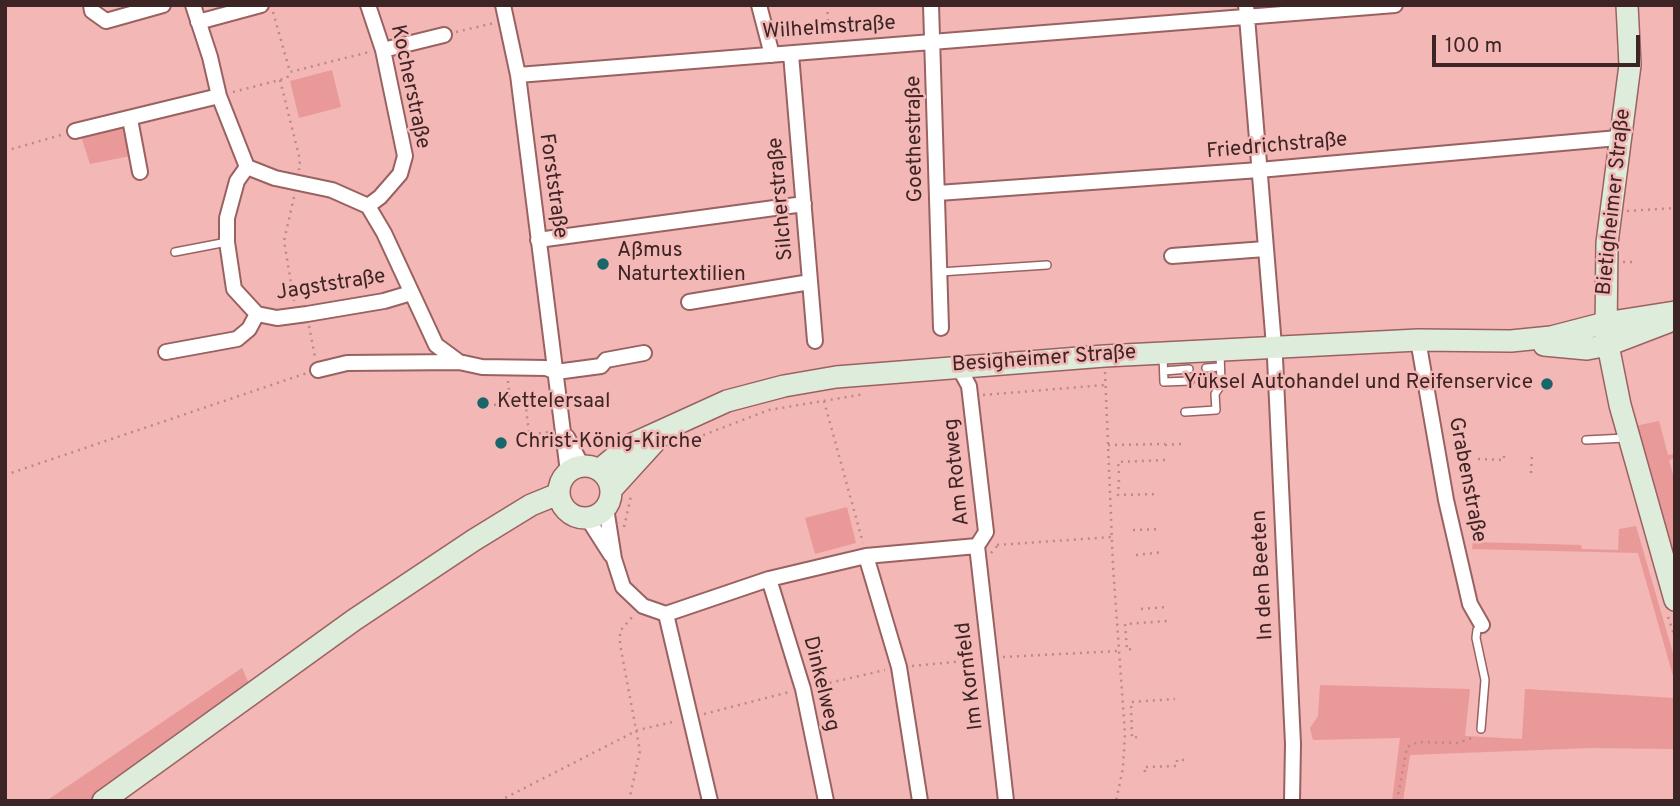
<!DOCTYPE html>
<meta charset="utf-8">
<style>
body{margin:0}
#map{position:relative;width:1680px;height:806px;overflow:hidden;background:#f3b7b5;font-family:Overpass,sans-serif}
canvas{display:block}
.frame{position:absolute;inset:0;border:7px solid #3d2525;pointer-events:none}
.scale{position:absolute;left:1432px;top:35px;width:208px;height:32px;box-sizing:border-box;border:4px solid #3d2525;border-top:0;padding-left:9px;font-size:21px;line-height:24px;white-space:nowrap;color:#3d2525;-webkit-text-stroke:5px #f3b7b5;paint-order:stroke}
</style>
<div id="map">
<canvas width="1680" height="806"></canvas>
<div class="frame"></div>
<div class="scale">100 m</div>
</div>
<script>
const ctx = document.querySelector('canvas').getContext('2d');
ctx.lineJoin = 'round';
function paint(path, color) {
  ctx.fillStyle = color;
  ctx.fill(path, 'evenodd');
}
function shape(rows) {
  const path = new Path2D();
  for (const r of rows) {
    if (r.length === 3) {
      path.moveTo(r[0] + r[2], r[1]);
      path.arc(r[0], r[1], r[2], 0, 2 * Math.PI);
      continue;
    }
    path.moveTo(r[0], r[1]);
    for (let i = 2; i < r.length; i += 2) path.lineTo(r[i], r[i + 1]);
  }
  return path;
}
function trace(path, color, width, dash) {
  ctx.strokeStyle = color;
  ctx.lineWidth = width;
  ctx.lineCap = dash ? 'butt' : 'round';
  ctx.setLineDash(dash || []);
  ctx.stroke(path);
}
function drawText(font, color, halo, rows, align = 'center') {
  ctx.font = font + ' Overpass,sans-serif';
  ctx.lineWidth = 5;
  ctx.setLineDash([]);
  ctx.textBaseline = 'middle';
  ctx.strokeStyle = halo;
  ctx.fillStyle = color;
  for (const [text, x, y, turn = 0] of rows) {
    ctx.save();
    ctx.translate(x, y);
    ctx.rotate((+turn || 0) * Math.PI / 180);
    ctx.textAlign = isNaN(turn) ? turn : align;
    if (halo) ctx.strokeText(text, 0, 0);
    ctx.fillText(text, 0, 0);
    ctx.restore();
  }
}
const green = shape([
 [332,70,341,107,299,118,290,81],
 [120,125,125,128,130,156,90,164,81,136],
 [1659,421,1668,455,1675,454,1675,458,1669,460,1675,482,1675,566,1635,426],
 [847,507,856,543,815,554,805,518],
 [1636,526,1675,660,1675,683,1638,553,1472,549,1473,542,1581,545,1582,549,1618,550,1619,529],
 [242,668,256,699,110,801,46,801],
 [1320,685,1470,689,1465,736,1522,739,1525,689,1675,698,1675,749,1590,748,1410,755,1403,801,1392,801,1400,738,1313,740,1310,728,1318,716]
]);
const path = shape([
 [827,5,829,37],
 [273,12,290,72],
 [456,32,494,23],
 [280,80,300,160,299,170],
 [233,92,287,78,290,72,369,52],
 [5,151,61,135],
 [294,197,284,241,294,301],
 [1627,211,1675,208],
 [1623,262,1637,262],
 [309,326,315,357],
 [1105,372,1113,566,1125,734,1123,768,1116,801],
 [508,381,510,402],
 [983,395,1105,385],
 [824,401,863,543],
 [494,405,525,399,529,434],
 [525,435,550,432],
 [677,445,769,410,865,394],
 [1108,445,1165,444],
 [1165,445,1181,444],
 [1478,459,1504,460,1504,454],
 [1119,473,1118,462,1165,460],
 [1531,473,1532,455],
 [5,475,307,373],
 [1119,480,1118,495,1159,494],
 [624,527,631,496],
 [1133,530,1160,529],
 [997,545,1112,537],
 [991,553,998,545],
 [1136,555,1164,552],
 [1141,609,1166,607],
 [1668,617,1675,637],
 [1131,649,1127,650,1125,624,1167,621],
 [1003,657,1119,651],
 [912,666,975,660],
 [816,686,885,670],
 [704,714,789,692],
 [1137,737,1132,738,1131,702,1175,699],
 [1145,772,1144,767,1177,766,1177,760,1184,760],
 [499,801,638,730,677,721],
 [629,801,640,751,620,644,620,631,633,616],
 [1397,801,1407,747,1418,742,1458,743,1474,737]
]);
const service = shape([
 [175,252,227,242],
 [940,272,1047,265],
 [1163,356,1164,382,1190,381],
 [1206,368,1220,367],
 [1164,371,1189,369],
 [1207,380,1221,380],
 [1185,412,1216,410,1215,394,1221,385,1220,351],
 [1586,440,1625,438],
 [1481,729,1485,680,1476,638,1477,630,1482,625]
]);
const minor = shape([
 [91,5,92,11,106,21,163,5],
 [193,5,210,57,219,96,247,167,275,178,332,190,368,206,384,233,436,345,459,362,482,367,546,368,556,372],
 [503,5,518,75,568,472],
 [759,5,772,55],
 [931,5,941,328],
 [1246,5,1275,358,1293,744,1292,801],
 [198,22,261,5],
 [383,50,444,35],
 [791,54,815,341],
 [518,75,1395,5],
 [130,119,140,172],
 [75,131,219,96],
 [247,167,237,181,227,218,227,242,234,289,257,314,277,318,307,314,384,301,411,293],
 [938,193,1259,170,1618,138],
 [368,206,380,197,400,174,405,156,383,50,368,5],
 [538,240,804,204],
 [1172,256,1265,249],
 [689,302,810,282],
 [1418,340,1446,500,1470,604,1482,625],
 [166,352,237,339,249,329,257,314],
 [318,370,347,363,459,362],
 [556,372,601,366,606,360,644,353],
 [567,437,582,466],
 [606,508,614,559,623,587,643,606,666,614,769,579,866,556,977,546,986,532,969,386,958,366],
 [588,519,611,555],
 [977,546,1006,801],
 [866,556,899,667,920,801],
 [769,579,803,689,826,801],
 [666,614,710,801]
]);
const secondary = shape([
 [1627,5,1630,65,1607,243,1606,335,1620,405,1675,600],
 [1544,345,1587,349,1608,345,1668,322],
 [585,492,26],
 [599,470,628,446,727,401,784,386,836,377,1105,356,1418,340,1511,341,1551,337,1605,323,1675,312],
 [611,490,662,434],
 [103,801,354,620,474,540,531,505,558,494]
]);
const markers = [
 [603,264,7,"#18666a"],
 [1547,384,7,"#18666a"],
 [483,403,7,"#18666a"],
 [501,443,7,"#18666a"]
];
const streetNames = [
 ["Wilhelmstraße",829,29,-4],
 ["Kocherstraße",409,87,78],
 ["Goethestraße",916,139,-91],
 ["Friedrichstraße",1277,147,-5],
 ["Forststraße",552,186,82],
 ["Silcherstraße",782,199,-95],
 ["Bietigheimer Straße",1615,202,-84],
 ["Jagststraße",331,286,-9],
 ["Besigheimer Straße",1044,360,-4],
 ["Am Rotweg",958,472,-96],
 ["Grabenstraße",1466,480,79],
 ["In den Beeten",1264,575,-93],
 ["Im Kornfeld",971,676,-97],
 ["Dinkelweg",820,684,76]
];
const poiNames = [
 ["Aßmus",617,252],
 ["Naturtextilien",617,276],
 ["Yüksel Autohandel und Reifenservice",1533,384,"right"],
 ["Kettelersaal",497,403],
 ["Christ-König-Kirche",515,443]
];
paint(green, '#e89998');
trace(service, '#996261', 10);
trace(minor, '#996261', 18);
trace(secondary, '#996261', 24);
trace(path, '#ba8a88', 2.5, [2, 5]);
trace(service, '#fff', 7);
trace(minor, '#fff', 14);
trace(secondary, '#ddecdb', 21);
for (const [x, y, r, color] of markers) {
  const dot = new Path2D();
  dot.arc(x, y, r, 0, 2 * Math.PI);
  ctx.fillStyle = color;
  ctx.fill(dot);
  trace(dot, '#f3b7b5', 2.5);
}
drawText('21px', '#3d2525', '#f3b7b5', streetNames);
drawText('21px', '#3d2525', '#f3b7b5', poiNames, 'left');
</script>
